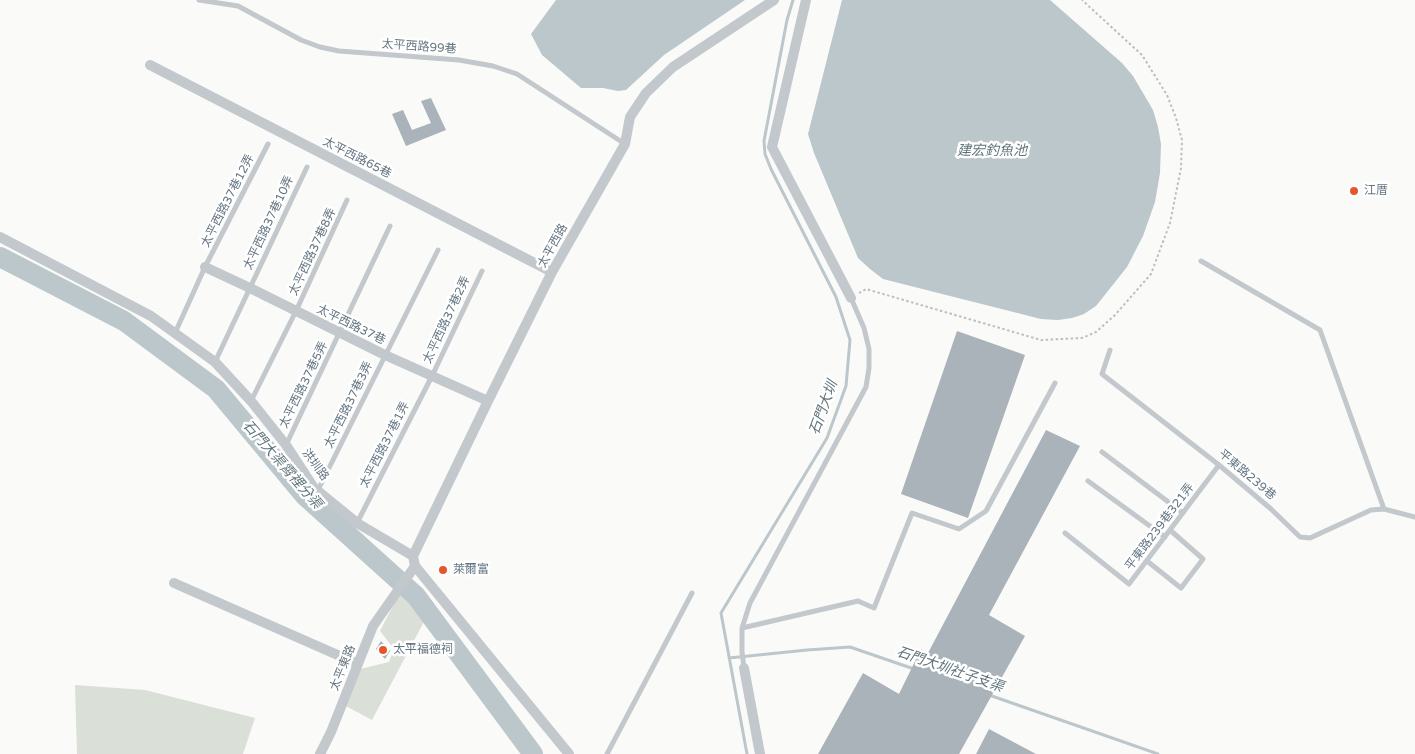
<!DOCTYPE html>
<meta charset="utf-8">
<style>
body{margin:0}
canvas{display:block;background:#fafaf8}
</style>
<canvas width="1415" height="754"></canvas>
<script>
const ctx = document.querySelector('canvas').getContext('2d');
ctx.lineJoin = 'round';
function paint(path, color) {
  ctx.fillStyle = color;
  ctx.fill(path, 'evenodd');
}
function shape(rows) {
  const path = new Path2D();
  for (const r of rows) {
    path.moveTo(r[0], r[1]);
    for (let i = 2; i < r.length; i += 2) path.lineTo(r[i], r[i + 1]);
  }
  return path;
}
function trace(path, color, width, dash) {
  ctx.strokeStyle = color;
  ctx.lineWidth = width;
  ctx.lineCap = dash ? 'butt' : 'round';
  ctx.setLineDash(dash || []);
  ctx.stroke(path);
}
function drawText(font, color, halo, rows, align = 'center') {
  ctx.font = font + ' "Varela Round","Noto Sans TC",sans-serif';
  ctx.lineWidth = 5;
  ctx.setLineDash([]);
  ctx.textBaseline = 'middle';
  ctx.strokeStyle = halo;
  ctx.fillStyle = color;
  for (const [text, x, y, turn = 0] of rows) {
    ctx.save();
    ctx.translate(x, y);
    ctx.rotate((+turn || 0) * Math.PI / 180);
    ctx.textAlign = isNaN(turn) ? turn : align;
    if (halo) ctx.strokeText(text, 0, 0);
    ctx.fillText(text, 0, 0);
    ctx.restore();
  }
}
const green = shape([
 [402,588,414,598,427,616,372,720,344,705,360,669,389,662,394,649,380,631],
 [75,685,145,690,255,718,243,754,77,754]
]);
const water = shape([
 [556,0,745,0,664,55,626,90,618,91,603,88,581,88,542,55,531,34],
 [842,0,1050,0,1122,63,1133,76,1153,110,1158,127,1161,144,1160,173,1155,202,1143,236,1127,267,1096,306,1084,314,1072,318,1058,320,1041,319,883,279,870,269,858,258,814,153,808,134]
]);
const stream = shape([
 [729,658,807,650,850,647,914,669],
 [989,695,1158,754],
 [747,754,721,613,827,438,846,386,850,340,836,297,771,169,765,154,764,141,787,20,793,0]
]);
const river = shape([
 [0,257,124,321,216,389,305,496,416,596,533,754]
]);
const building = shape([
 [431,98,446,130,406,146,392,114,403,110,412,130,431,123,421,101],
 [957,331,1025,355,968,518,901,494],
 [1046,430,1080,446,989,615,1025,636,959,754,818,754,863,673,899,694,921,649,928,653],
 [381,641,390,651,385,659,376,649],
 [989,729,1036,754,976,754]
]);
const path = shape([
 [859,293,866,289,1041,340,1082,338,1096,332,1115,315,1151,274,1170,223,1181,168,1182,140,1176,118,1167,95,1142,55,1082,0]
]);
const lane = shape([
 [199,0,238,6,301,40,320,47,339,51,459,60,493,66,517,74,625,144],
 [1201,261,1320,330,1384,509],
 [175,333,205,267,268,144],
 [1110,350,1102,374,1219,465,1271,509,1300,537,1310,538,1371,510,1384,509,1415,517],
 [215,362,307,167],
 [251,401,296,311,347,200],
 [286,445,390,226],
 [1102,452,1183,513],
 [1088,481,1165,537],
 [318,490,438,250],
 [357,523,432,376,482,271],
 [1065,533,1129,584,1219,465],
 [1147,561,1181,588,1203,559,1170,530],
 [742,628,858,601,874,608,912,513,959,529,986,511,1055,383],
 [744,668,742,652,742,628,750,603,866,387,869,368,869,349,864,328,851,298],
 [607,754,692,593]
]);
const street = shape([
 [806,0,772,147,851,298],
 [150,65,552,272],
 [0,237,151,316,215,362,251,401,286,445,314,488,357,523,413,556,415,566,569,754],
 [205,267,250,288,385,355,488,401],
 [413,556,488,401,552,272,625,144,630,117,646,93,673,67,774,0],
 [174,583,358,664],
 [744,668,760,754],
 [320,754,331,732,373,626,415,566]
]);
const markers = [
 [1354,191,5,"#e4572e"],
 [443,570,5,"#e4572e"],
 [383,650,5,"#e4572e"]
];
const streetNames = [
 ["太平西路99巷",419,47,4],
 ["太平西路65巷",357,158,27],
 ["太平西路37巷12弄",228,201,-63],
 ["太平西路37巷10弄",269,223,-65],
 ["太平西路",553,246,-61],
 ["太平西路37巷8弄",313,252,-65],
 ["太平西路37巷2弄",447,320,-65],
 ["太平西路37巷",351,325,26],
 ["太平西路37巷5弄",304,385,-64],
 ["太平西路37巷3弄",349,405,-64],
 ["太平西路37巷1弄",385,445,-63],
 ["洪圳路",315,465,53],
 ["平東路239巷",1247,475,40],
 ["平東路239巷321弄",1160,527,-53],
 ["太平東路",343,668,-68]
];
const poiNames = [
 ["江厝",1364,191],
 ["萊爾富",453,570],
 ["太平福德祠",393,650]
];
const waterNames = [
 ["建宏釣魚池",992,151],
 ["石門大圳",824,408,-70],
 ["石門大渠霄裡分渠",282,465,49],
 ["石門大圳社子支渠",950,670,19]
];
paint(green, '#dadfd7');
paint(water, '#bbc7cb');
trace(stream, '#bbc7cb', 3);
trace(river, '#bbc7cb', 20);
paint(building, '#aab3b9');
trace(path, '#bbbfc2', 2, [2.5, 2.5]);
trace(lane, '#c3c8cc', 5);
trace(street, '#c3c8cc', 10);
for (const [x, y, r, color] of markers) {
  const dot = new Path2D();
  dot.arc(x, y, r, 0, 2 * Math.PI);
  ctx.fillStyle = color;
  ctx.fill(dot);
  trace(dot, '#fff', 2);
}
drawText('12px', '#657683', '#fff', streetNames);
drawText('12px', '#657683', '#fff', poiNames, 'left');
drawText('italic 14px', '#60757c', '#fff', waterNames);
</script>
